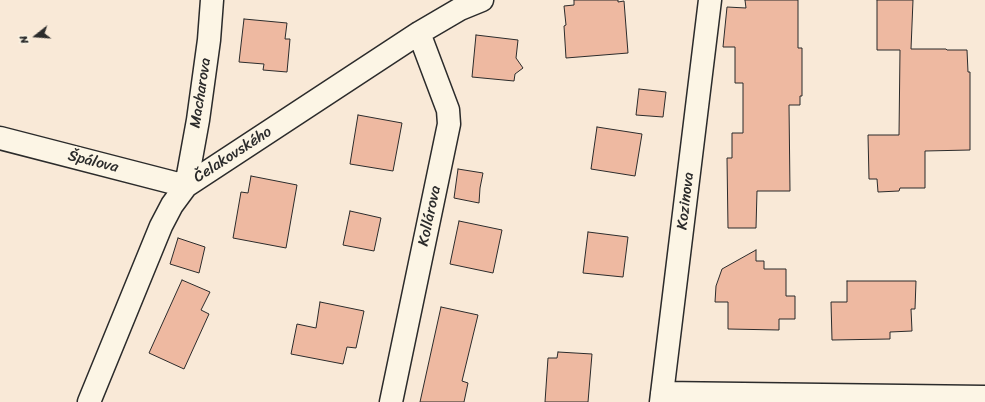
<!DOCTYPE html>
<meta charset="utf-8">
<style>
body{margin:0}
#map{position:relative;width:985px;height:402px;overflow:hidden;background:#f9e9d7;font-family:Sriracha,sans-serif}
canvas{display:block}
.north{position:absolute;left:16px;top:16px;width:40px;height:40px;-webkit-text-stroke:3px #fcf5e5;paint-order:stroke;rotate:253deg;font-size:11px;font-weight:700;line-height:16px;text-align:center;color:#2b2b2b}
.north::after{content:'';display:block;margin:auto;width:14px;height:18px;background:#2b2b2b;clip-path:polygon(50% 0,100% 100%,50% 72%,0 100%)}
</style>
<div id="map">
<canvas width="985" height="402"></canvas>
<div class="north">N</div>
</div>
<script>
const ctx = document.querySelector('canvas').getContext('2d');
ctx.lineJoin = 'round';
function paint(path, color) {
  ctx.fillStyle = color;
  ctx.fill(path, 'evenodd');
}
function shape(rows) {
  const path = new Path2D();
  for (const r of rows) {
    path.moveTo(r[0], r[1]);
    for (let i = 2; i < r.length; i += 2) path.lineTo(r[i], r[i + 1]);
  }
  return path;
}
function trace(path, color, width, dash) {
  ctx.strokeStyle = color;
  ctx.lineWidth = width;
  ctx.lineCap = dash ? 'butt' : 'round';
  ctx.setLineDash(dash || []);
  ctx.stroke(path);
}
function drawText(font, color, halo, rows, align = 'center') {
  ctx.font = font + ' Sriracha,sans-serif';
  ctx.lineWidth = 3.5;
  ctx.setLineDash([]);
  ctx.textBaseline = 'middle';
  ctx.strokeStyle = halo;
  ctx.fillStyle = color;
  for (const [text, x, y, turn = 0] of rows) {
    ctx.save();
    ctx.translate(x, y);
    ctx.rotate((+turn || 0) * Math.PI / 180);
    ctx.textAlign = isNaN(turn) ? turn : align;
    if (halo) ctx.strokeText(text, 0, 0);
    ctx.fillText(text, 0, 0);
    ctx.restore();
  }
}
const building = shape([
 [574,0,618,0,618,2,624,1,628,53,566,58,564,26,566,25,564,6,574,5,574,0],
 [745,0,798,0,798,48,802,48,802,96,800,96,800,105,789,105,790,191,757,191,756,228,728,228,727,158,732,158,732,133,743,133,743,83,735,83,735,47,723,47,727,7,746,8,745,0],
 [877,0,913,0,911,49,946,49,947,50,967,50,968,72,970,72,970,150,925,151,925,188,900,188,899,191,878,192,877,179,869,179,868,135,899,135,900,50,877,50,877,0],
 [244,19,287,23,285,39,290,39,287,72,263,70,264,64,239,62,244,19],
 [476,35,518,40,516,58,523,68,515,74,514,81,472,77,476,35],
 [639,89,666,92,663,117,636,115,639,89],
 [358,115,402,123,393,171,350,164,358,115],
 [597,127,642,134,635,176,591,169,597,127],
 [458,169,483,173,480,188,479,203,454,198,458,169],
 [251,176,297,185,286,248,233,238,241,192,248,193,251,176],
 [350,211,381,218,374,251,343,245,350,211],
 [459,221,502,230,493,273,450,264,459,221],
 [588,232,628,237,623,277,583,273,588,232],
 [178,238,205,247,199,273,170,264,178,238],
 [756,250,756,261,764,261,764,269,786,269,786,296,795,296,795,319,779,319,779,330,728,329,728,302,715,302,716,286,722,269,756,250],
 [182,280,210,292,201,310,209,314,184,369,149,353,182,280],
 [847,281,916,281,915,309,911,309,912,331,890,332,890,339,832,340,831,302,847,302,847,281],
 [320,302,364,311,356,348,347,347,343,364,291,354,297,324,316,328,320,302],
 [441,307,478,315,462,381,468,383,464,402,420,402,441,307],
 [558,352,592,354,588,402,545,402,548,358,557,358,558,352]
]);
const street = shape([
 [0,138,186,186],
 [186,186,198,120,209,40,212,0],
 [662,393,985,397],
 [89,402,161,226,172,205,186,186,419,33,460,9,482,0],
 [391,402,449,124,448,110,419,33],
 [661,402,710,0]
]);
const streetNames = [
 ["Macharova",201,93,-81],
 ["Čelakovského",233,155,-33],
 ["Špálova",93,162,14],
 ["Kozinova",686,201,-83],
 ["Kollárova",430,216,-78]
];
paint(building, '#eeb9a1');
trace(building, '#2b2b2b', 1);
trace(street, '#2b2b2b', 25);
trace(street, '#fcf5e5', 22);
drawText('15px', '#2b2b2b', '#fcf5e5', streetNames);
</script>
